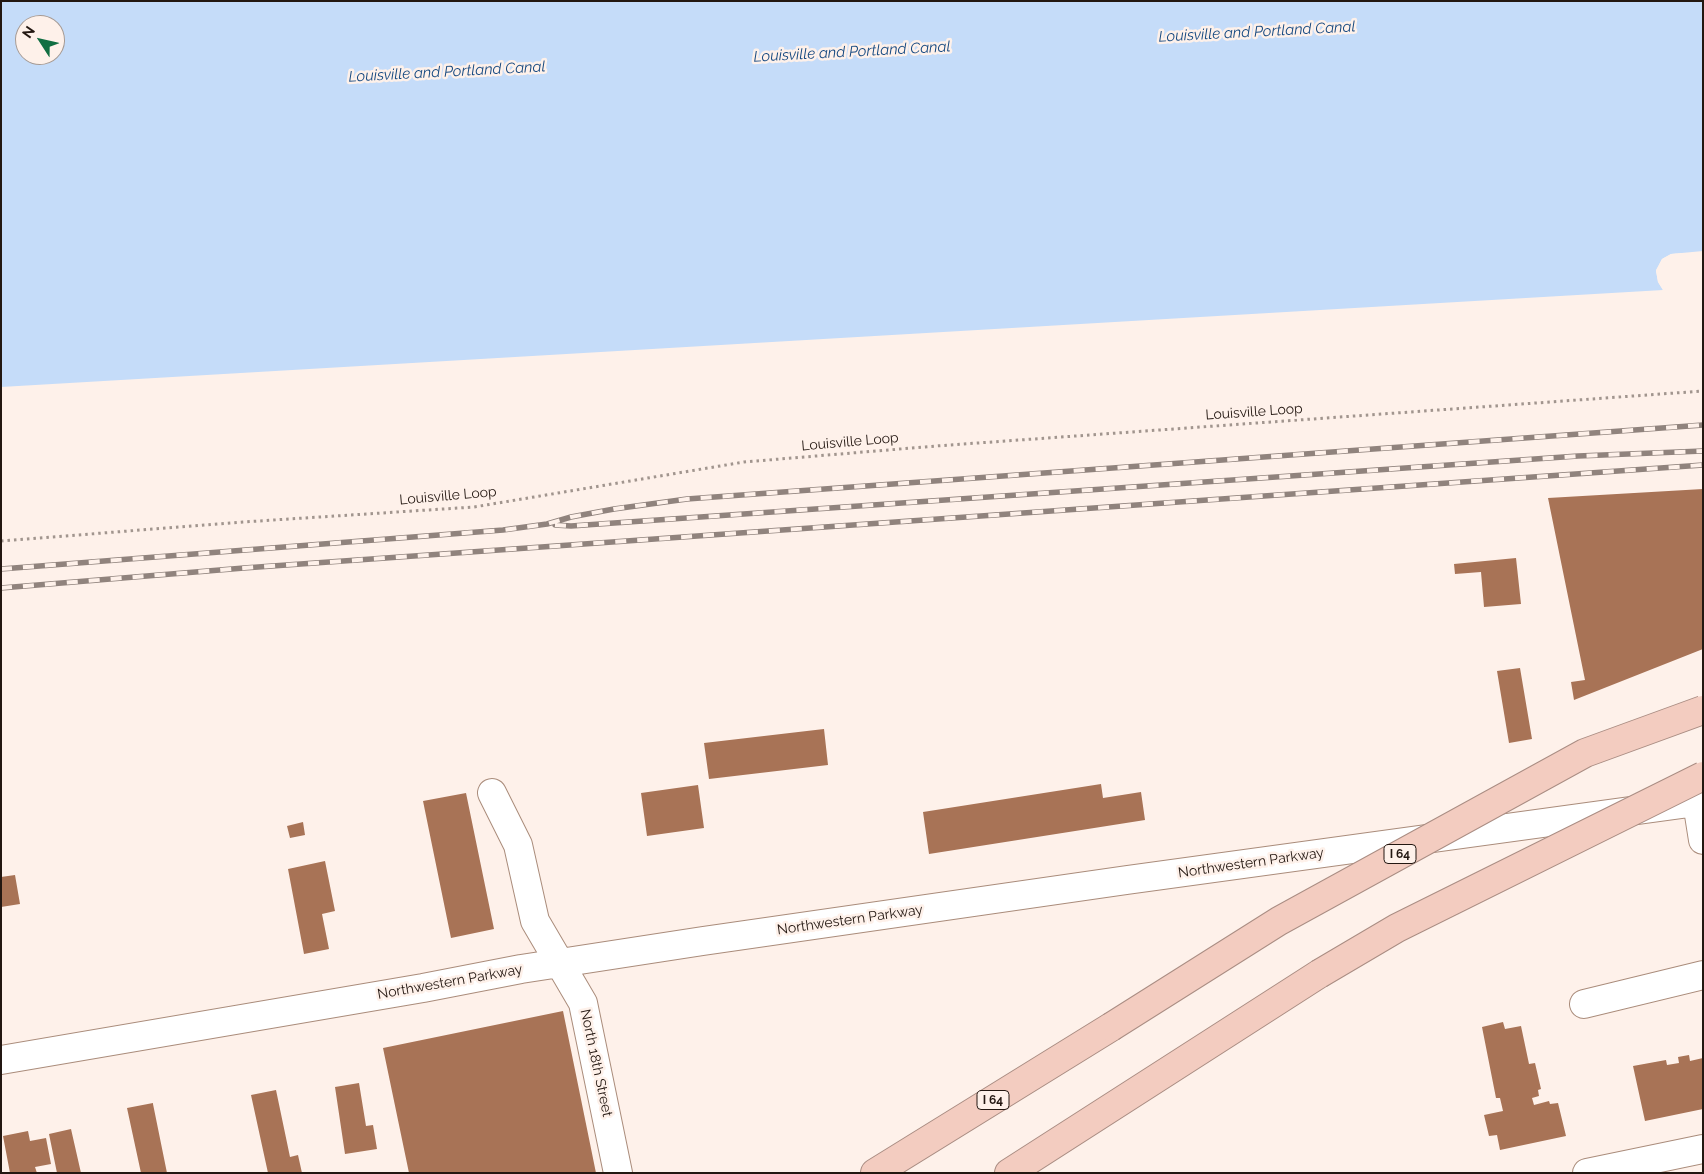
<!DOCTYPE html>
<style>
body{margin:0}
#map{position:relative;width:1704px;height:1174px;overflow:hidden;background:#fef1ea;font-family:Raleway,sans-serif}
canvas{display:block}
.frame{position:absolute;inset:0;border:2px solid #231711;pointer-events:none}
.north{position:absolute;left:15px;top:15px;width:50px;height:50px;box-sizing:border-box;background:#fef1ea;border:1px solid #a69a93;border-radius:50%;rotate:305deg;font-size:14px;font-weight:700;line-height:20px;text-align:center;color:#231711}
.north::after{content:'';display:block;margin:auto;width:18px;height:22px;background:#116e42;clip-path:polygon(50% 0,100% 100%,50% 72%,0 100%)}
</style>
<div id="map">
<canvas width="1704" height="1174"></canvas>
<div class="frame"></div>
<div class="north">N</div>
</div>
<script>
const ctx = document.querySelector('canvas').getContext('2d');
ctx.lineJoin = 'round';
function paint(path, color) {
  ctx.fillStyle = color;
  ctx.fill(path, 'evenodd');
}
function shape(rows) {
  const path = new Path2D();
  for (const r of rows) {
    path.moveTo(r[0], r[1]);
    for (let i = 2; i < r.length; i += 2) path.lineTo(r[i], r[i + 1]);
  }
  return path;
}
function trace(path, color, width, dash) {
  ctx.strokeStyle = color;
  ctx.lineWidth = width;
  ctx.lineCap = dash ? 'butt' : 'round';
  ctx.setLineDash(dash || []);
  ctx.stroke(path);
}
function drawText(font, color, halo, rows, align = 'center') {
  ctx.font = font + ' Raleway,sans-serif';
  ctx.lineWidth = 5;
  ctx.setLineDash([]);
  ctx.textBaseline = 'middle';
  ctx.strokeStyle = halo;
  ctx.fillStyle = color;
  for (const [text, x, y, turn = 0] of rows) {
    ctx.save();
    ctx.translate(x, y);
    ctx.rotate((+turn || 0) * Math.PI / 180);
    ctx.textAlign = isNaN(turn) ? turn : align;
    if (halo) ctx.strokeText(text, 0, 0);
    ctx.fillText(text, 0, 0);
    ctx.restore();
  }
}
const water = shape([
 [1,1,1703,1,1703,251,1671,254,1662,259,1656,271,1658,282,1663,290,1,387],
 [25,25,55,25,55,55,25,55]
]);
const pier = shape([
 [1683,253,1684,255,1671,256,1664,261,1659,271,1660,281,1666,290,1665,291,1663,290,1658,282,1656,270,1662,259,1671,254]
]);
const building = shape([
 [1703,489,1703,649,1574,700,1571,682,1585,680,1548,498],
 [1516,558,1521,604,1484,607,1481,572,1455,574,1454,564],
 [1520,668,1532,739,1509,743,1497,671],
 [824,729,828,765,709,779,704,743],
 [1101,784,1103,798,1141,792,1145,820,929,854,923,812],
 [698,785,704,828,647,836,641,793],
 [466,793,494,929,451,938,423,801],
 [303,822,305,835,290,838,287,826],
 [325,861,335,911,322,914,329,949,304,954,288,869],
 [15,875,20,904,1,907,1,877],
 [563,1011,596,1173,409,1173,383,1048],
 [1503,1022,1505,1029,1521,1026,1529,1064,1535,1063,1541,1089,1538,1090,1539,1096,1532,1098,1534,1105,1549,1101,1550,1104,1558,1103,1566,1136,1500,1150,1497,1135,1489,1136,1484,1115,1503,1111,1500,1098,1496,1098,1482,1027],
 [1689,1055,1690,1061,1703,1058,1703,1109,1645,1121,1633,1066,1666,1060,1667,1065,1679,1063,1678,1057],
 [359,1083,366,1126,373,1125,377,1149,345,1154,335,1087],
 [276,1090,290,1157,298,1155,302,1173,268,1173,251,1095],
 [153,1103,153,1104,167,1173,141,1173,127,1108],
 [71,1129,81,1173,57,1173,49,1134],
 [28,1131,30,1141,46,1138,51,1164,35,1167,37,1173,10,1173,3,1136]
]);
const path = shape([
 [1,541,243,522,474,507,744,462,936,446,1703,391]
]);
const minor = shape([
 [492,793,518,845,535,921,583,1003,618,1173],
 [1697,802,1703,840],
 [1584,1004,1703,975],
 [1,1060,423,988,521,969,703,941,1127,880,1703,801],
 [1587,1173,1703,1149]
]);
const highway = shape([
 [875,1173,1111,1027],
 [1009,1173,1319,974]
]);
const rail = shape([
 [555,525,571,526,1578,456,1703,451],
 [1,569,503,530,547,524,571,517,614,509,687,499,1703,425],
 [1,588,244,568,1703,465]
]);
const highwayBridge = shape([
 [1319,974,1397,928,1703,776],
 [1111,1027,1279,921,1585,753,1703,710]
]);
const shields = [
 [1400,854,32],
 [993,1100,32]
];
const shieldNames = [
 ["I 64",1400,854],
 ["I 64",993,1100]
];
const streetNames = [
 ["Louisville Loop",1254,412,-4],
 ["Louisville Loop",850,442,-5],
 ["Louisville Loop",448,496,-5],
 ["Northwestern Parkway",1251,863,-8],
 ["Northwestern Parkway",850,920,-8],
 ["Northwestern Parkway",450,982,-10],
 ["North 18th Street",596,1063,78]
];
const waterNames = [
 ["Louisville and Portland Canal",1257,32,-3],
 ["Louisville and Portland Canal",852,52,-3],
 ["Louisville and Portland Canal",447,72,-3]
];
paint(water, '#c5dcf9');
paint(pier, '#fef1ea');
paint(building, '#a87356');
trace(minor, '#aa8c7b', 30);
trace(highway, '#aa8d83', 30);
trace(path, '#a1958e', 3, [2.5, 4]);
trace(minor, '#fff', 28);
trace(highway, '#f3ccc0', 28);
trace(rail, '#90837d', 5.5);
trace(rail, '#fef1ea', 4, [11]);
trace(highwayBridge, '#aa8d83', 30, []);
trace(highwayBridge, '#f3ccc0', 28);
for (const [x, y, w] of shields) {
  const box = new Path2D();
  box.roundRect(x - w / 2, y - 9.5, w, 19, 4);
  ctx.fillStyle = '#fef1ea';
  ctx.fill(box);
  trace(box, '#231711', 1);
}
drawText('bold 12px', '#231711', null, shieldNames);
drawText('14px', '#231711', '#fef1ea', streetNames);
drawText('italic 15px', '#164981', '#fef1ea', waterNames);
</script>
